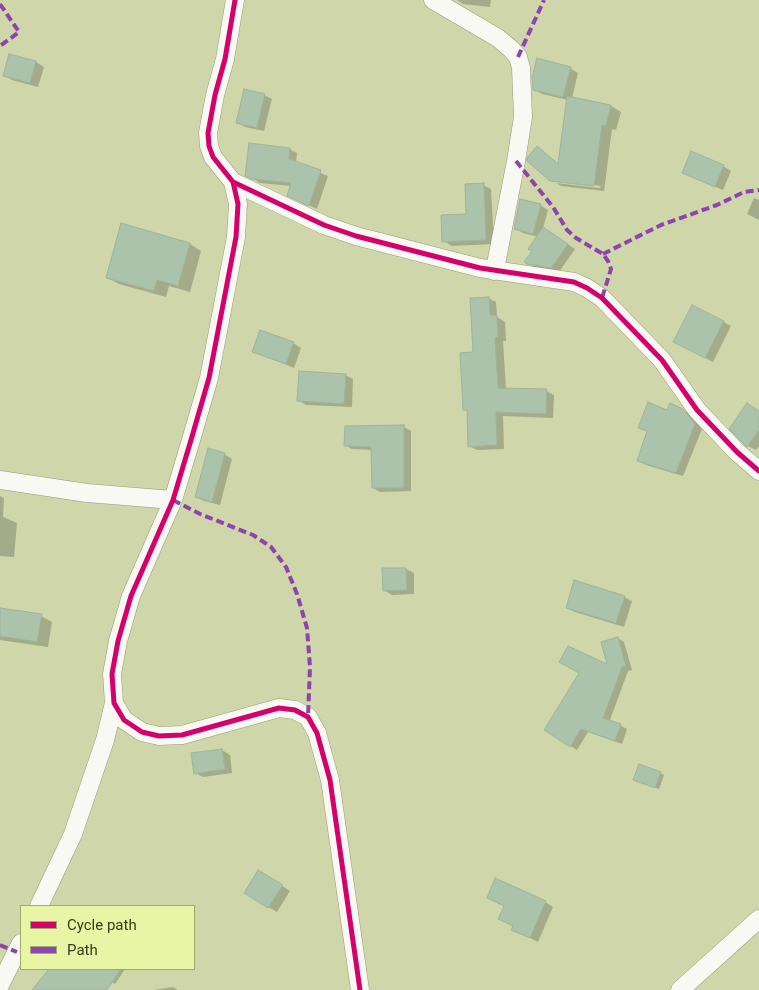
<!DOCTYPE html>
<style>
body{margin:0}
#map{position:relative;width:759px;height:990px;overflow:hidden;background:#ced6aa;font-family:Roboto,sans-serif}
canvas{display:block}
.legend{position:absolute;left:20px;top:905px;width:175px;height:65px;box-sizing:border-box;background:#e8f5a4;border:1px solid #a1aa6d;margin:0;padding:6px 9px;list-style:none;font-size:15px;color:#363a1a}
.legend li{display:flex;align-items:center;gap:10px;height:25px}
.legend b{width:25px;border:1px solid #a1aa6d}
</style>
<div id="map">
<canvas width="759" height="990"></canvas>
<ul class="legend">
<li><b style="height:6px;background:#d6006c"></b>Cycle path</li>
<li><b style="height:6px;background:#8e44ad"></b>Path</li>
</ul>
</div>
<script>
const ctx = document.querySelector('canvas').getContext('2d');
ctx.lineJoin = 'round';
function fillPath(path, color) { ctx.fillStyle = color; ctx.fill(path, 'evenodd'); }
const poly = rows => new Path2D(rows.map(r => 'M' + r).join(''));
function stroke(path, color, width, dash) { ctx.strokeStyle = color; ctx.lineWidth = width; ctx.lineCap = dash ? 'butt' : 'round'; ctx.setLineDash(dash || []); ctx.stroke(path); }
const shadow = poly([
 [457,0,491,0,490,7,463,4],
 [10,56,36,62,44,67,38,87,12,80,5,75],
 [570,68,578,73,572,98,611,106,621,112,616,130,612,129,604,191,561,186,556,183,600,188,601,186,550,179,537,147,559,164,568,100,542,94,534,89],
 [264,95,272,99,264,131,245,127,237,122],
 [289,149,297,153,296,163,328,176,317,209,296,199,291,186,260,183,247,175],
 [723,166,731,171,723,190,683,173],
 [483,185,491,189,494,244,452,246,444,241,468,215],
 [754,198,759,200,759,220,747,214],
 [540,205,548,210,543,228,575,249,559,272,536,268,526,262,533,251,538,237,523,233,515,228],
 [190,244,201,251,190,292,169,286,166,297,119,284,107,277],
 [488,298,496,302,497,317,505,322,506,341,503,341,506,389,546,391,554,395,553,418,503,416,504,449,477,450,469,446,468,411,465,409,474,354],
 [693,306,731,326,713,362,682,346],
 [293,343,301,348,294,368,254,351],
 [345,375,353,379,352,407,306,405,298,400],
 [682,410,690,414,702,429,683,476,646,465,639,461,648,432,639,427,668,411],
 [759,412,759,446,756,450,748,446,731,428],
 [404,427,411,431,411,491,380,492,373,488,373,450,352,449,345,445],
 [224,454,232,459,220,505,204,501,196,497],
 [0,496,4,498,3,517,17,523,14,557,0,556],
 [406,569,414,573,414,594,392,595,384,590],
 [624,597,632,601,624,627,575,612,567,608],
 [0,609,41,616,52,622,48,647,0,640],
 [618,638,624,642,632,670,628,671,610,720,627,729,622,744,588,732,577,750,545,730,609,667],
 [222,750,230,755,232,773,203,777,195,773],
 [660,773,664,775,659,789,638,781],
 [259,871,290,891,277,912,245,893],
 [545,902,553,907,538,942,512,929,514,926,505,906],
 [79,969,125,969,115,984,107,979,90,976],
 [173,987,178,990,154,990]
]);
const building = poly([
 [9,54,36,61,30,83,3,76,9,54],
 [537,58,571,67,563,97,533,90,532,77,537,58],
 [244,89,265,94,257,128,236,123,244,89],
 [567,96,611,105,606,126,602,125,594,186,550,181,527,161,527,158,537,146,558,164,567,96],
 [249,143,290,148,289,159,321,170,309,206,287,196,291,183,251,179,245,176,249,143],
 [691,151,724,165,715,187,682,173,691,151],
 [484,183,486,240,442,242,441,215,466,214,465,184,484,183],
 [520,199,541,204,533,234,514,229,520,199],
 [121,223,190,243,178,286,157,280,154,291,106,278,121,223],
 [543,227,568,244,551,268,527,264,524,262,532,251,528,249,543,227],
 [489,297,490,315,497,316,498,337,495,338,498,388,547,389,546,414,496,412,497,445,468,447,467,410,463,410,460,353,473,352,470,298,489,297],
 [692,305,724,321,705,358,673,342,692,305],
 [260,330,294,342,286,364,252,352,260,330],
 [299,371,346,374,344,404,297,401,299,371],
 [648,402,667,410,670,403,683,409,695,424,676,473,637,461,647,431,638,428,648,402],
 [747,403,759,411,759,430,747,447,729,429,747,403],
 [404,425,404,488,372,488,371,447,344,446,345,426,404,425],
 [208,448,225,453,212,502,195,497,208,448],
 [382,568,406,568,407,590,383,591,382,568],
 [574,580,625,596,616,623,566,608,574,580],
 [0,608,42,614,37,642,0,636,0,608],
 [618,637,626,666,622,667,603,718,621,724,615,741,581,729,570,747,544,730,579,673,559,662,568,646,607,664,601,642,618,637],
 [222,749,225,769,194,774,191,753,222,749],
 [639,764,661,772,655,788,633,780,639,764],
 [258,870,283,885,268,908,244,893,258,870],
 [495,878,546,901,530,938,511,930,513,926,498,919,504,906,487,898,495,878],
 [49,969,121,969,107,990,32,990,49,969]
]);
const street = poly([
 [235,0,225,59,215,95,208,133,209,146,213,157,233,182,238,204,236,237,209,378,191,440,173,500,131,596,118,641,112,674,114,703,124,720,142,732,159,736,182,735,279,708,295,710,308,717,317,733,330,780,360,990],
 [433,0,498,38,511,49,518,57,521,68,523,117,516,161,497,259,494,271],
 [233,182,324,225,356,236,480,268,574,282,587,288,602,298,662,360,697,410,737,452,759,471],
 [0,480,87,493,173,500],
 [39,906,73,834,105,740,114,703],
 [0,985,21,943],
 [680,990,759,919]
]);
const quiet = poly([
 [0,4,19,32,0,46],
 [518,57,544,0],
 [516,161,553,207,567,230,576,238,603,254,608,261,611,269,602,298],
 [603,254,661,225,717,205,744,192,759,190],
 [173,500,200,514,253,535,271,547,286,567,297,594,307,628,310,667,308,717],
 [0,945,17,952]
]);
const cycleway = poly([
 [235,0,225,59,215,95,208,133,209,146,213,157,233,182,238,204,236,237,209,378,191,440,173,500,131,596,118,641,112,674,114,703,124,720,142,732,159,736,182,735,279,708,295,710,308,717,317,733,330,780,360,990],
 [233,182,324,225,356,236,480,268,574,282,587,288,602,298,662,360,697,410,737,452,759,471]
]);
fillPath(shadow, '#0003');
fillPath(building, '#abc3ab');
stroke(building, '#9cb49c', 1);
stroke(street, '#969c79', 19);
stroke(street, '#f8f9f2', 18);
stroke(quiet, '#8e44ad', 4, [8, 4]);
stroke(cycleway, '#d6006c', 5);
</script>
